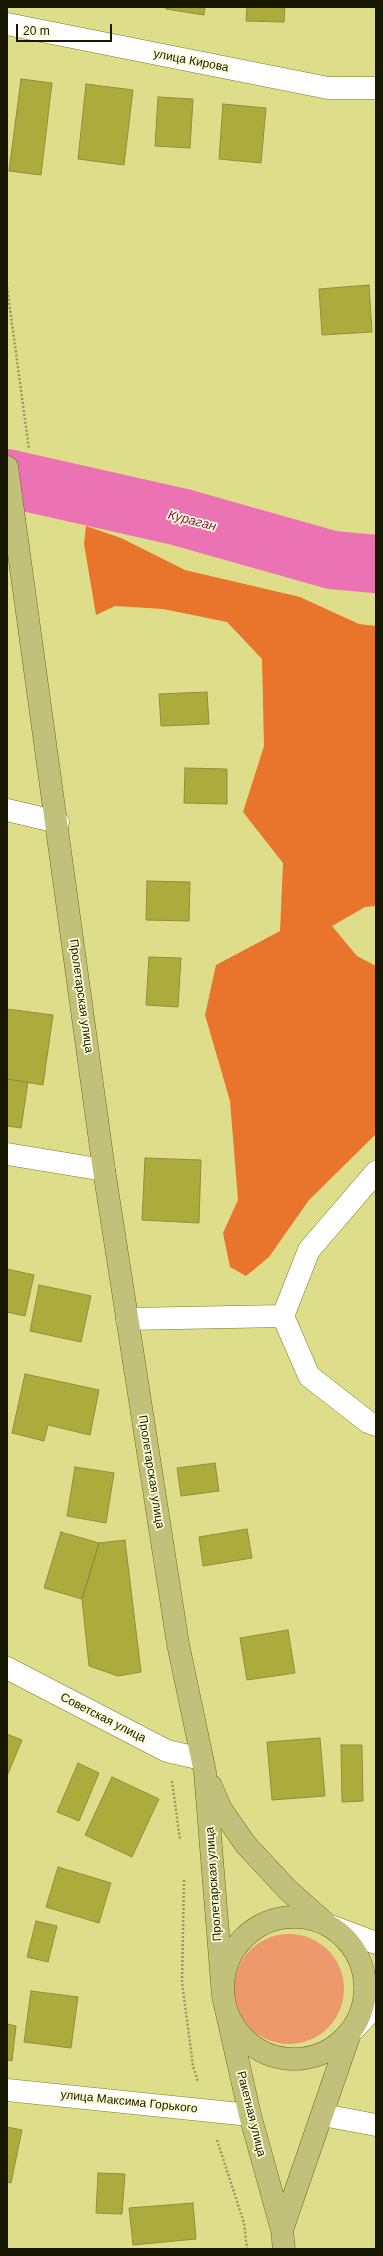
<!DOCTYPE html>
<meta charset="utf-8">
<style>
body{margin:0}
#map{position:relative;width:383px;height:2256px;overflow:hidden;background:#dede8a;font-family:Arial,sans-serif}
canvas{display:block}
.frame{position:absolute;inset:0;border:8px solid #181700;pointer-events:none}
.scale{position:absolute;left:16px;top:24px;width:96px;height:18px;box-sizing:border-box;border:2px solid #181700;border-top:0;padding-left:5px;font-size:12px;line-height:14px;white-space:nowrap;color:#181700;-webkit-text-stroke:3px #fcfdd4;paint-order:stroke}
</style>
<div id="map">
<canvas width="383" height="2256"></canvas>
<div class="frame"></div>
<div class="scale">20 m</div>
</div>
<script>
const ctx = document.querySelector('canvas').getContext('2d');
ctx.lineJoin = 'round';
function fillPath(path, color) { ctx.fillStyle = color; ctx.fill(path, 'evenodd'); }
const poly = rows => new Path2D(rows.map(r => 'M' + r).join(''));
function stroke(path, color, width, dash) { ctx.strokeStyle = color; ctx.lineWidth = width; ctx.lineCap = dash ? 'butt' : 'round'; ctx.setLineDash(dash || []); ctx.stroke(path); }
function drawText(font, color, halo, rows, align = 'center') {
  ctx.font = font + ' Arial,sans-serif'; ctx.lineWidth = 3.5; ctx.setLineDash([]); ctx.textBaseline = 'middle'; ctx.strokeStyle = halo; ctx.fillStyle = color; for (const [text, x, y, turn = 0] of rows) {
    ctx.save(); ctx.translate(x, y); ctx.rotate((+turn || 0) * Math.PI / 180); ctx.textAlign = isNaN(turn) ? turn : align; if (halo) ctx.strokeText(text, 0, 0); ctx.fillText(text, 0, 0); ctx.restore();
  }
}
const green = poly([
 '234 1989a55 55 0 1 1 110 0a55 55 0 1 1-110 0Z'
]);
const forest = poly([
 [86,526,121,538,185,570,300,597,359,624,376,626,376,906,365,907,332,926,357,956,376,966,376,1134,309,1200,269,1257,246,1276,230,1267,223,1233,238,1200,230,1101,205,1015,216,965,280,931,283,863,243,812,264,746,262,659,227,622,163,609,115,606,96,615,84,544]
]);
const river = poly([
 [7,478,180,517,332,560,376,564]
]);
const building = poly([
 [166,7,205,7,204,15,166,9,166,7],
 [247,7,285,7,284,22,246,21,247,7],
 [21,79,52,83,41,175,9,171,21,79],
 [86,84,133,90,124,165,78,159,86,84],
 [158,97,193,99,190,148,155,146,158,97],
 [223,104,266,108,261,163,219,159,223,104],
 [369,285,372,332,322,335,319,289,369,285],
 [207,692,209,724,161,726,159,694,207,692],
 [185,768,227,769,227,804,184,803,185,768],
 [147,881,190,882,189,921,146,920,147,881],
 [149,957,181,958,178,1007,146,1005,149,957],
 [7,1009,53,1015,43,1085,7,1079,7,1009],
 [7,1079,28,1082,21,1128,7,1126,7,1079],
 [145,1158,201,1160,199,1223,142,1220,145,1158],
 [7,1269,34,1275,25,1316,7,1312,7,1269],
 [39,1285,91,1296,81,1342,30,1331,39,1285],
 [25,1374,99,1390,90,1435,48,1425,44,1441,12,1433,25,1374],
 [215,1463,219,1491,181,1496,177,1468,215,1463],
 [75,1467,114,1473,106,1523,67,1516,75,1467],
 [247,1529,252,1558,203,1566,199,1537,247,1529],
 [61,1532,99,1543,82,1599,44,1588,61,1532],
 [125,1540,141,1672,118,1676,89,1666,82,1599,99,1543,125,1540],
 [288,1630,295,1673,247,1680,240,1638,288,1630],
 [7,1734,22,1740,7,1776,7,1734],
 [320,1738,325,1796,272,1800,267,1742,320,1738],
 [341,1745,362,1745,363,1801,342,1802,341,1745],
 [78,1763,99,1773,79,1821,57,1812,78,1763],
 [112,1777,159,1799,132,1857,85,1835,112,1777],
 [58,1867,111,1883,99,1923,46,1907,58,1867],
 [36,1921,57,1926,48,1962,27,1957,36,1921],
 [31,1991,78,1997,71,2048,24,2042,31,1991],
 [7,2024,16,2026,12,2061,7,2060,7,2024],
 [7,2127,22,2130,11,2183,7,2182,7,2127],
 [98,2173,125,2174,122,2214,96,2213,98,2173],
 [193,2203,196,2239,133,2245,129,2208,193,2203]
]);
const path = poly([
 [7,287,29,449],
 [172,1781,180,1840],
 [184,1880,182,1982,193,2066,198,2082],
 [217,2140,244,2223,247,2249]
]);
const minor = poly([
 [7,24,328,88,376,88],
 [7,810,58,822],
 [7,1154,104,1170],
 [376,1172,309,1250,283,1316,309,1376,368,1422,376,1425],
 [127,1319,283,1316],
 [7,1668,167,1751,202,1759],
 [328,1925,376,1943],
 [350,2033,376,2006],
 [7,2090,250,2115],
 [323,2115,376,2125]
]);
const major = poly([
 [7,467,104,1170,178,1644,205,1772,223,1996,250,2115,282,2230,284,2249],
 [211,1786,221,1809,246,1845,288,1890,325,1923],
 '223 1988a71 71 0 1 1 142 0a71 71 0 1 1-142 0Z',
 [282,2230,350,2033]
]);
const streetNames = [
 ["улица Кирова",191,61,11],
 ["Пролетарская улица",81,996,82],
 ["Пролетарская улица",151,1472,81],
 ["Советская улица",103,1718,27],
 ["Пролетарская улица",214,1884,-94],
 ["улица Максима Горького",129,2102,6],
 ["Ракетная улица",251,2114,76]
];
const waterNames = [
 ["Кураган",192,521,15]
];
fillPath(green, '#ed996b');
fillPath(forest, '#e8752b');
stroke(river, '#ec73b3', 58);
fillPath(building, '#acab3c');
stroke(building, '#90903c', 1);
stroke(minor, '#7c7b24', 23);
stroke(major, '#6c6b17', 23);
stroke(path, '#99995a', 2.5, [2, 2]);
stroke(minor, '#fff', 22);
stroke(major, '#c2c17c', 22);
drawText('12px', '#181700', '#fcfdd4', streetNames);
drawText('italic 13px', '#871b5c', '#fcfdd4', waterNames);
</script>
